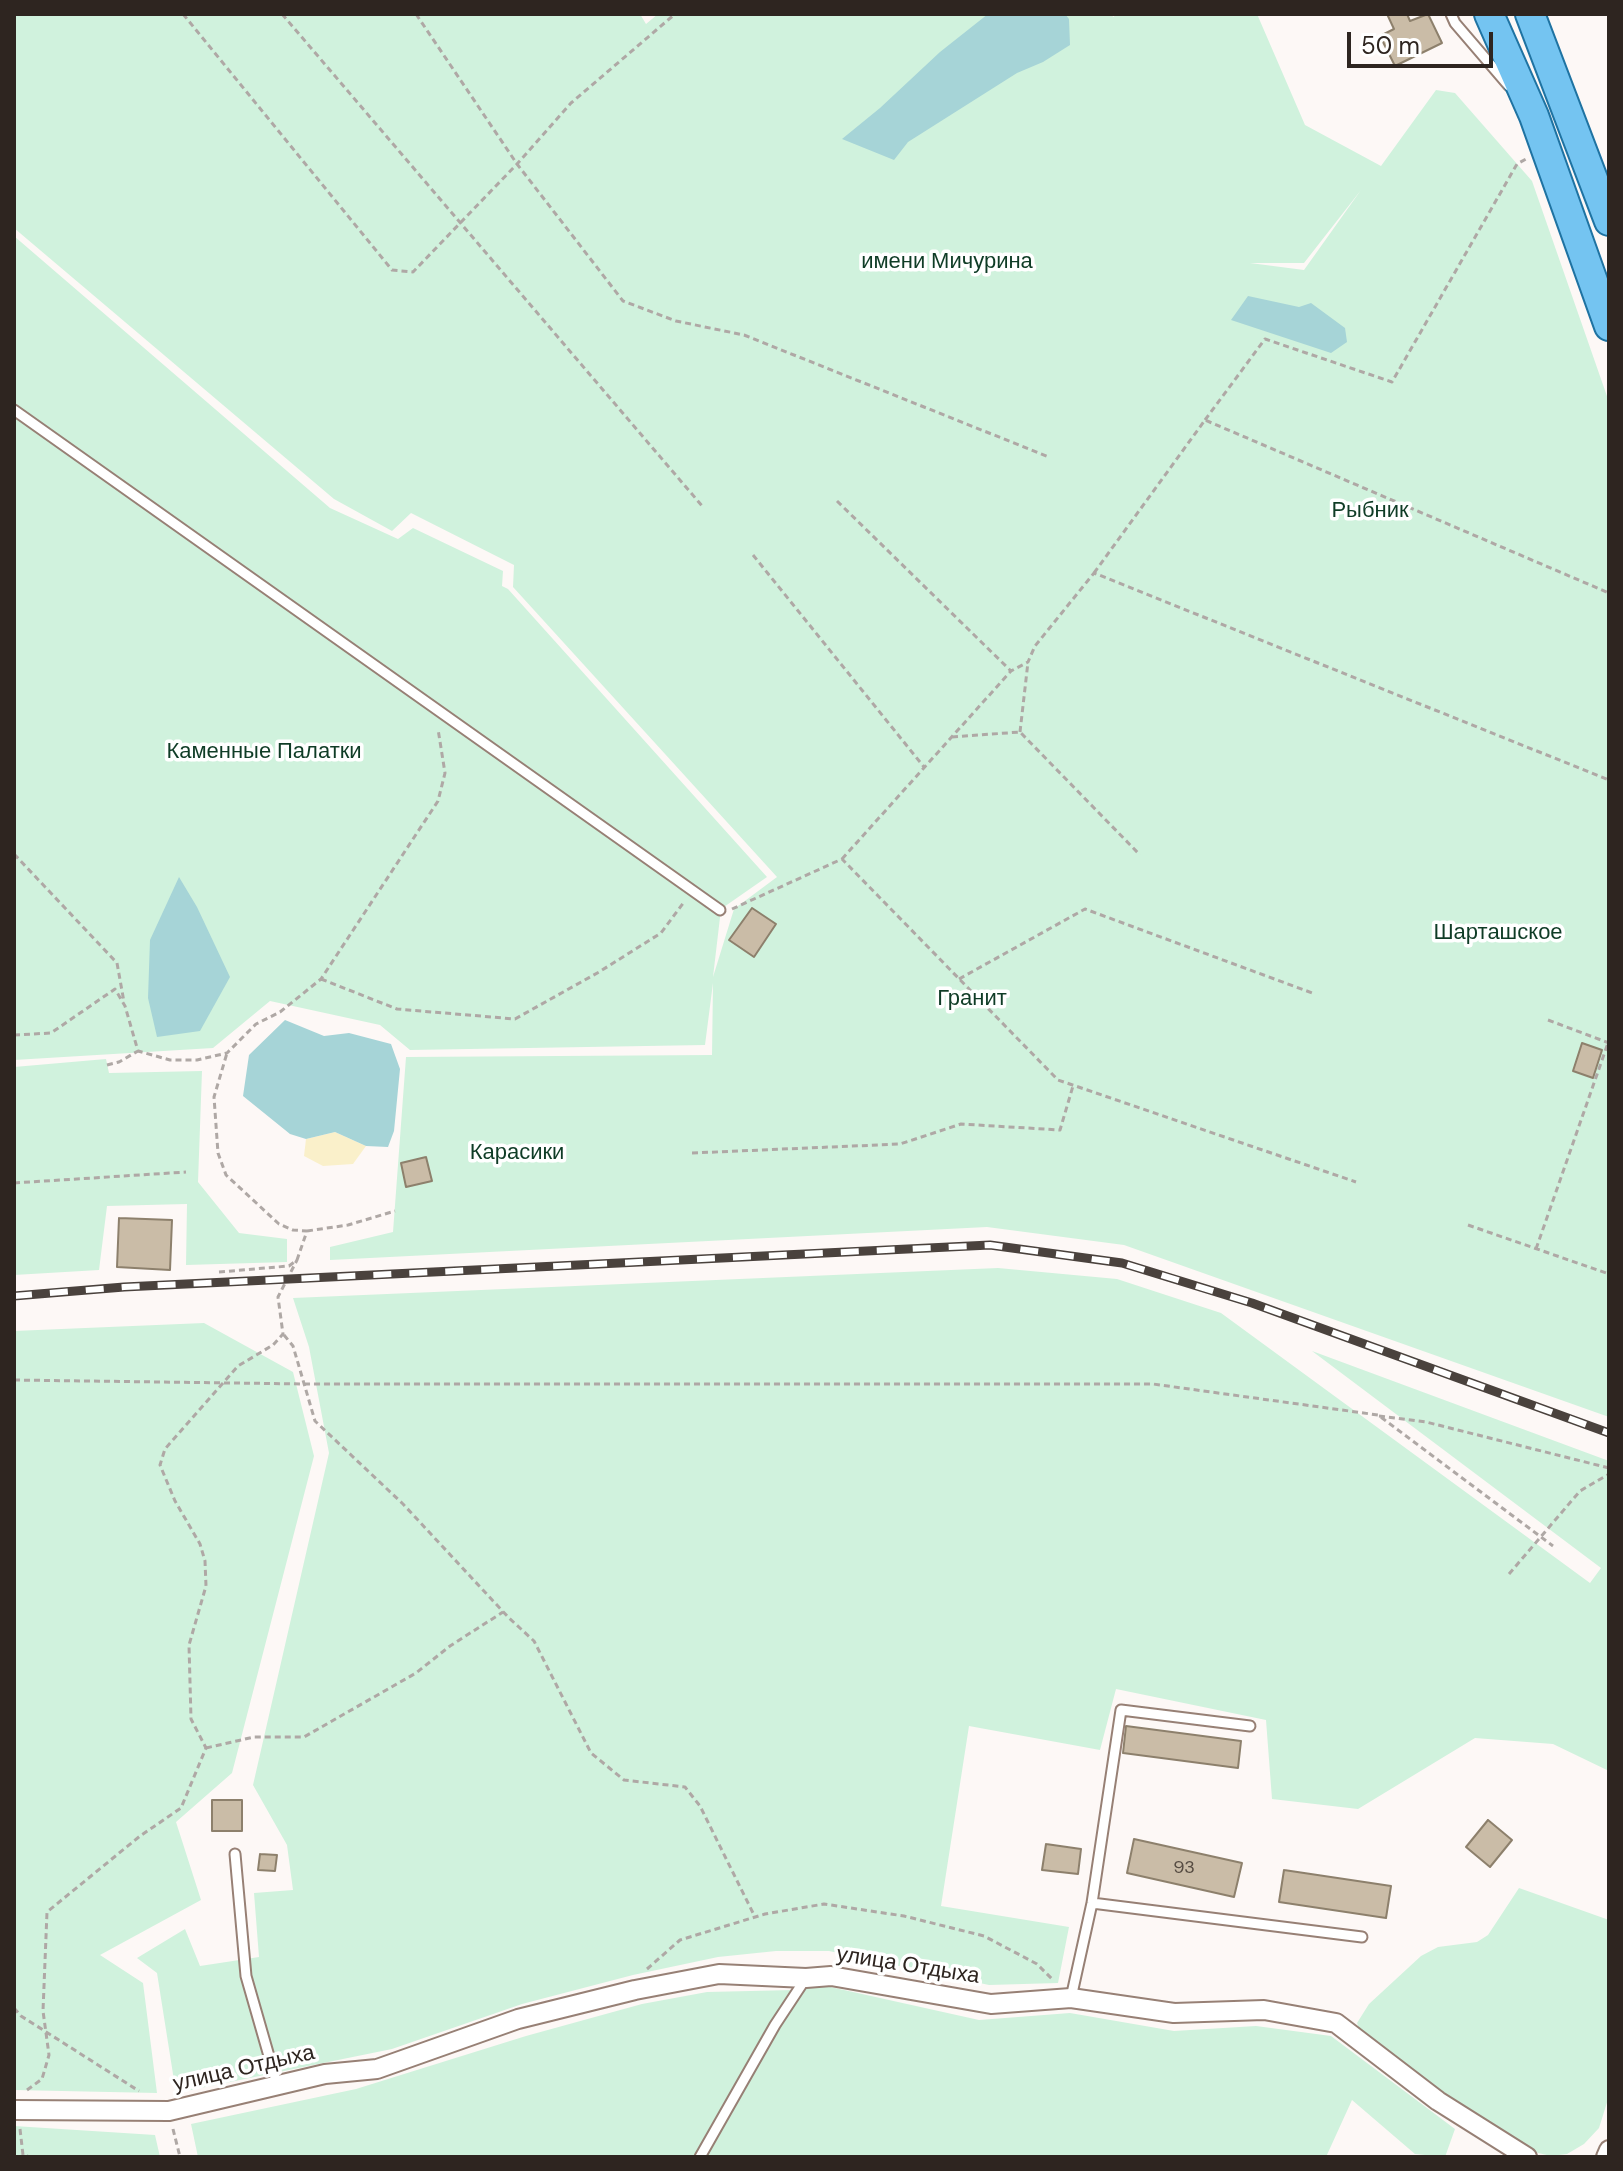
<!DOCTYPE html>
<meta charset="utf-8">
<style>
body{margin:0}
#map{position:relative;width:1623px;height:2171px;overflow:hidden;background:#fdf8f6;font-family:"DM Sans",sans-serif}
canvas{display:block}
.frame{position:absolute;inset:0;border:16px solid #2e2520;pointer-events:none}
.scale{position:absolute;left:1347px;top:32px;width:146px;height:36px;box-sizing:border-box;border:4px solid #2e2520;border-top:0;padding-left:10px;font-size:24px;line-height:28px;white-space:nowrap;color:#2e2520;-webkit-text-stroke:6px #fff;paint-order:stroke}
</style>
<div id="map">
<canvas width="1623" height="2171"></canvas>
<div class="frame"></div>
<div class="scale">50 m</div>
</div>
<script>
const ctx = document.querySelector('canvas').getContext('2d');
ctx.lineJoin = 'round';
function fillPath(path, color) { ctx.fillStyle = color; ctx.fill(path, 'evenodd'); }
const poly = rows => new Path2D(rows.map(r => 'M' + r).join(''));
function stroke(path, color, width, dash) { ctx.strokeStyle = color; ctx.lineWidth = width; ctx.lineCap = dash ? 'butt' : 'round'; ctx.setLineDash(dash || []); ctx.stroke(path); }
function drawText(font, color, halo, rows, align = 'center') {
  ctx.font = font + ' "DM Sans",sans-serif'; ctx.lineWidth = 7; ctx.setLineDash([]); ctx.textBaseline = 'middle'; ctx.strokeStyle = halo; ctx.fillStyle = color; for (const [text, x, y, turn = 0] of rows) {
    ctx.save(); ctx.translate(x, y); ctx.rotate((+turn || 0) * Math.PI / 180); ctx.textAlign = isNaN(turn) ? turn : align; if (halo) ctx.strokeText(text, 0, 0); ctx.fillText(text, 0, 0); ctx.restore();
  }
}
const green = poly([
 [14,14,640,14,646,24,658,14,1112,14,1113,17,1118,14,1257,14,1305,125,1381,166,1436,90,1455,93,1532,181,1609,402,1609,1417,1124,1245,987,1227,330,1260,330,1247,393,1232,406,1057,712,1055,713,983,705,1045,410,1050,380,1025,270,1001,213,1048,14,1060,14,236,330,508,398,539,413,528,503,571,502,586,508,589,767,877,721,909,713,977,734,909,777,877,513,587,514,565,411,513,392,531,334,499,14,228],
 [1361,190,1304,270,1250,263,1304,263],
 [106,1059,109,1073,202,1071,198,1182,239,1233,287,1239,287,1262,186,1265,187,1204,107,1206,99,1270,14,1275,14,1067],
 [998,1268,1117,1279,1221,1313,1590,1583,1601,1568,1312,1351,1609,1461,1609,1771,1553,1744,1475,1738,1358,1809,1272,1799,1266,1720,1116,1689,1100,1750,969,1726,941,1906,1069,1927,1058,1983,989,1985,829,1951,776,1951,718,1957,633,1975,522,2004,392,2049,176,2093,157,1973,137,1958,185,1929,200,1966,259,1957,254,1893,293,1890,287,1845,253,1785,329,1453,309,1347,293,1298],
 [204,1323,293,1372,314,1456,232,1773,176,1822,201,1900,100,1955,143,1983,157,2093,14,2090,14,1331],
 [1519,1888,1609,1920,1609,2096,1599,2128,1584,2144,1567,2154,1551,2156,1534,2152,1380,2052,1361,2033,1357,2023,1369,2004,1421,1956,1438,1947,1477,1942,1488,1935],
 [826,1986,979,2020,1070,2013,1174,2031,1256,2026,1331,2036,1455,2129,1445,2157,1415,2154,1352,2100,1326,2157,198,2157,191,2124,356,2089,526,2036,642,2004,707,1992,794,1990],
 [14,2126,155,2135,160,2157,14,2157]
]);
const sand = poly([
 [335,1132,366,1146,353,1164,323,1166,304,1156,306,1139]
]);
const water = poly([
 [988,14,1065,14,1069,19,1070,45,1043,62,1017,73,908,142,894,160,842,139,880,108,940,52],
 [1248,296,1299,307,1311,303,1345,328,1347,342,1331,353,1231,320],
 [179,877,197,907,230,977,200,1031,157,1037,148,998,150,940],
 [285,1020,324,1036,349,1033,391,1044,400,1069,394,1131,388,1147,366,1146,335,1132,306,1139,290,1134,243,1096,249,1055]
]);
const building = poly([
 [1387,14,1407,14,1410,21,1428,14,1442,43,1395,66,1380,36,1394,29,1387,14],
 [752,908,776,924,754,957,729,940,752,908],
 [1582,1043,1602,1050,1593,1078,1573,1071,1582,1043],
 [426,1157,432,1181,406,1187,401,1163,426,1157],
 [119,1218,172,1220,170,1270,117,1267,119,1218],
 [1126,1726,1241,1741,1238,1768,1123,1753,1126,1726],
 [212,1800,242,1800,242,1831,212,1831,212,1800],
 [1488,1820,1512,1840,1490,1867,1466,1847,1488,1820],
 [1134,1839,1242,1863,1234,1897,1127,1873,1134,1839],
 [1046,1844,1081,1849,1078,1874,1042,1870,1046,1844],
 [260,1854,277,1855,275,1871,258,1870,260,1854],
 [1284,1870,1391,1886,1386,1918,1279,1902,1284,1870]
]);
const path = poly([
 [183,14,392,270,413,272,517,164,571,103,675,14],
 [282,14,703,507],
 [416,14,517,164,623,301,676,321,744,335,1049,457],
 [1205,420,1265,339,1392,382,1517,164,1526,159],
 [837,501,1011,671],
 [753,555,924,767],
 [1094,573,1205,420,1609,593],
 [1020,732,1028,662],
 [952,737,1020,732,1140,855],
 [14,854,117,963,124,1002],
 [842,859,1011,671,1028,662,1035,646,1094,573,1609,780],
 [732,909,842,859,1058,1080,1356,1182],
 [321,979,397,1009,515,1019,599,972,661,933,684,902],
 [959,979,1085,909,1315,994],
 [1548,1020,1609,1043],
 [14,1035,51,1033,115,989,125,1006,138,1051,170,1060,197,1060,227,1053,256,1024,280,1012,321,979,438,801,445,773,438,729],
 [107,1065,119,1062,138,1051],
 [692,1153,900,1144,961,1124,1060,1130,1073,1086],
 [14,1183,186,1172],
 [1468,1225,1609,1274],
 [307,1231,348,1225,395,1211],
 [1536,1249,1608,1043],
 [219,1272,289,1266,297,1260,307,1231,293,1230,279,1224,226,1175,218,1153,214,1097,227,1053],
 [284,1335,293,1346,315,1421,403,1504,509,1618,534,1641,591,1753,624,1780,685,1787,700,1806,755,1917],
 [14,1380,306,1384,1153,1384,1378,1415,1553,1546],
 [1379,1416,1426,1422,1609,1468],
 [1509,1574,1580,1491,1609,1474],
 [206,1748,254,1737,304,1737,416,1673,450,1646,503,1612],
 [647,1969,680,1940,765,1914,824,1904,904,1916,984,1936,1037,1964,1054,1981],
 [14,2008,21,2016,139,2091],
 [27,2090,42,2079,49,2055,43,2011,47,1912,140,1836,181,1808,206,1748,191,1719,189,1645,206,1586,205,1561,200,1544,175,1501,160,1465,165,1449,238,1366,273,1345,283,1334,278,1297,297,1260],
 [20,2129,23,2155,30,2157],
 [173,2129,180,2157]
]);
const lane = poly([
 [1451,14,1455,23,1509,86],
 [14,410,720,910],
 [235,1854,246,1976,277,2084],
 [1092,1903,1362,1937],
 [1071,1998,1092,1903,1121,1710,1250,1726],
 [700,2157,775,2025,806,1978]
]);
const street = poly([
 [14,2110,169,2111,325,2074,377,2069,518,2019,635,1990,719,1974,806,1978,831,1976,991,2004,1071,1998,1174,2013,1264,2010,1336,2023,1438,2101,1527,2157],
 [1606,2157,1609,2150]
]);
const primary = poly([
 [1489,14,1534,116,1609,326],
 [1530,14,1609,221]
]);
const rail = poly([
 [14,1296,124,1287,990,1245,1122,1263,1252,1303,1609,1433]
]);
const numberNames = [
 ["93",1184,1868]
];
const parkNames = [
 ["имени Мичурина",947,262],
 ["Рыбник",1370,511],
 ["Каменные Палатки",264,752],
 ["Шарташское",1498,933],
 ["Гранит",972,999],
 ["Карасики",517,1153]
];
const streetNames = [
 ["улица Отдыха",908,1966,9],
 ["улица Отдыха",244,2069,-13]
];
fillPath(green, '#d0f2dd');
fillPath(sand, '#faf0ca');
fillPath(water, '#a6d4d7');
fillPath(building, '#cabca7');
stroke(building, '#8d806c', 2);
stroke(lane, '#978075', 13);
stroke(street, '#978075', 22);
stroke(primary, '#1f73a2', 32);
stroke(path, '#afa8a5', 3, [6, 4]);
stroke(lane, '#fff', 9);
stroke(street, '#fff', 18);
stroke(primary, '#74c4f1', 28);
stroke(rail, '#4a423d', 9);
stroke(rail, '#fff', 6, [18]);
drawText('18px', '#554b42', null, numberNames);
drawText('22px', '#0f3c26', '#fff', parkNames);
drawText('22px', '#2e2520', '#fff', streetNames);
</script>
